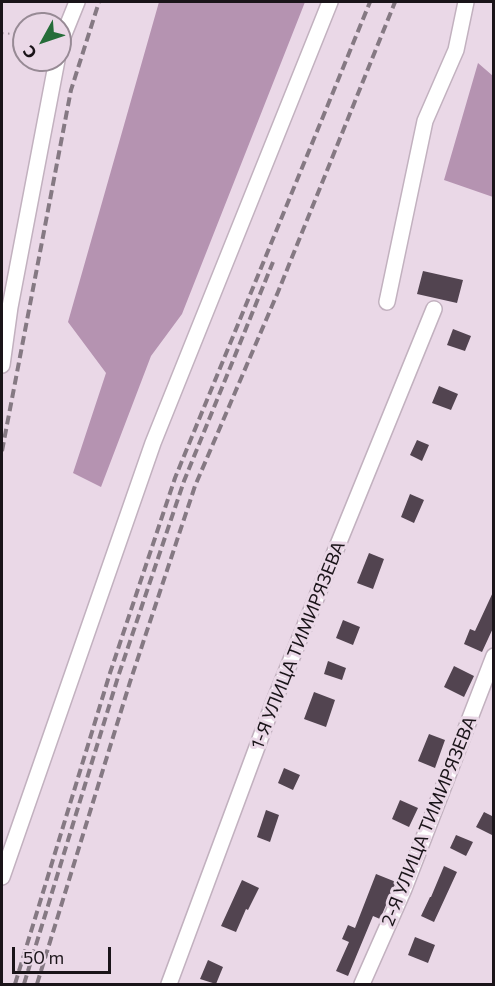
<!DOCTYPE html>
<meta charset="utf-8">
<style>
body{margin:0}
#map{position:relative;width:495px;height:986px;overflow:hidden;background:#ead8e7;font-family:Commissioner,sans-serif}
canvas{display:block}
.frame{position:absolute;inset:0;border:3px solid #1a1419;pointer-events:none}
.north{position:absolute;left:12px;top:12px;width:60px;height:60px;box-sizing:border-box;background:#ead8e7;border:2px solid #978a95;border-radius:50%;rotate:230deg;font-size:16px;font-weight:700;line-height:24px;text-align:center;color:#1a1419}
.north::after{content:'';display:block;margin:auto;width:21px;height:27px;background:#266d3a;clip-path:polygon(50% 0,100% 100%,50% 72%,0 100%)}
.scale{position:absolute;left:12px;top:947px;width:99px;height:27px;box-sizing:border-box;border:3px solid #1a1419;border-top:0;padding-left:8px;font-size:18px;line-height:21px;white-space:nowrap;color:#1a1419;-webkit-text-stroke:4px #ead8e7;paint-order:stroke}
</style>
<div id="map">
<canvas width="495" height="986"></canvas>
<div class="frame"></div>
<div class="north">С</div>
<div class="scale">50 m</div>
</div>
<script>
const ctx = document.querySelector('canvas').getContext('2d');
ctx.lineJoin = 'round';
function fillPath(path, color) { ctx.fillStyle = color; ctx.fill(path, 'evenodd'); }
const poly = rows => new Path2D(rows.map(r => 'M' + r).join(''));
function stroke(path, color, width, dash) { ctx.strokeStyle = color; ctx.lineWidth = width; ctx.lineCap = dash ? 'butt' : 'round'; ctx.setLineDash(dash || []); ctx.stroke(path); }
function drawText(font, color, halo, rows, align = 'center') {
  ctx.font = font + ' Commissioner,sans-serif'; ctx.lineWidth = 6; ctx.setLineDash([]); ctx.textBaseline = 'middle'; ctx.strokeStyle = halo; ctx.fillStyle = color; for (const [text, x, y, turn = 0] of rows) {
    ctx.save(); ctx.translate(x, y); ctx.rotate((+turn || 0) * Math.PI / 180); ctx.textAlign = isNaN(turn) ? turn : align; if (halo) ctx.strokeText(text, 0, 0); ctx.fillText(text, 0, 0); ctx.restore();
  }
}
const forest = poly([
 [159,2,305,2,182,314,151,356,101,487,73,473,106,373,68,322],
 [478,63,493,76,493,197,444,180]
]);
const building = poly([
 [423,271,463,280,457,303,417,294],
 [453,329,471,336,465,351,447,345],
 [439,386,458,394,451,410,432,403],
 [417,440,429,445,422,461,410,455],
 [410,494,424,500,414,523,401,517],
 [369,553,384,559,373,589,357,583],
 [494,590,494,626,482,652,464,644,470,629,475,631],
 [343,620,360,627,353,645,336,638],
 [328,661,346,668,342,680,324,674],
 [454,666,474,676,464,697,444,687],
 [314,692,335,700,326,727,304,719],
 [429,734,445,740,435,768,418,761],
 [284,768,300,775,293,790,278,783],
 [400,800,418,808,409,827,392,819],
 [266,810,279,815,270,842,257,837],
 [484,812,494,817,494,836,476,827],
 [456,835,473,842,466,856,450,848],
 [444,866,457,872,434,922,421,916,430,897,431,897],
 [376,874,396,882,380,919,373,916,348,976,336,971,349,942,342,939,348,925,355,928],
 [242,880,259,888,248,910,246,909,236,932,221,926],
 [415,937,435,945,428,963,408,955],
 [208,960,223,967,216,984,200,979]
]);
const path = poly([
 [2,33,24,35]
]);
const street = poly([
 [60,44,77,2],
 [387,302,425,121,456,50,466,2],
 [2,365,10,307,57,60],
 [2,877,153,443,330,2],
 [169,984,273,704,434,309],
 [362,984,404,889,494,656]
]);
const rail = poly([
 [2,451,71,90,99,2],
 [15,984,110,673,175,478,370,2],
 [24,984,118,677,184,481,273,262],
 [37,984,130,682,195,486,278,292,395,2]
]);
const streetNames = [
 ["1-Я УЛИЦА ТИМИРЯЗЕВА",298,645,-68],
 ["2-Я УЛИЦА ТИМИРЯЗЕВА",429,821,-68]
];
fillPath(forest, '#b593b1');
fillPath(building, '#524450');
stroke(street, '#c2b1bf', 18);
stroke(path, '#a0939e', 2, [1.5, 4.5]);
stroke(street, '#fff', 15);
stroke(rail, '#857983', 4, [9, 4.5]);
drawText('18px', '#1a1419', '#ead8e7', streetNames);
</script>
